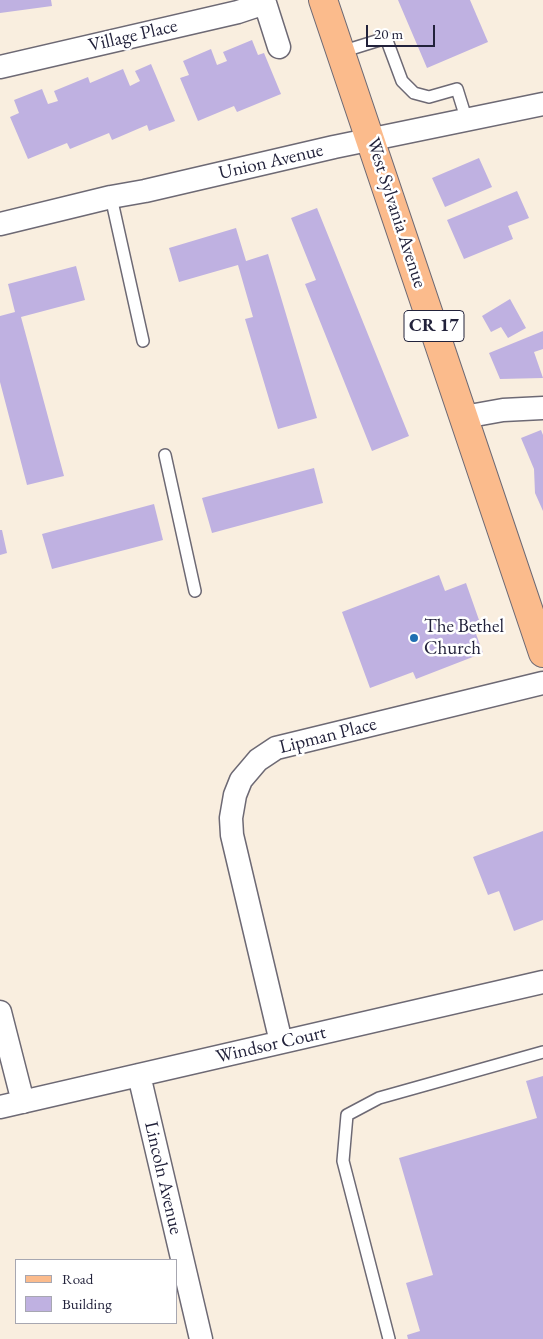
<!DOCTYPE html>
<style>
body{margin:0}
#map{position:relative;width:543px;height:1339px;overflow:hidden;background:#f9eedf;font-family:"EB Garamond",serif}
canvas{display:block}
.legend{position:absolute;left:15px;top:1259px;width:162px;height:65px;box-sizing:border-box;background:#fff;border:1px solid #a7a7b1;margin:0;padding:6px 9px;list-style:none;font-size:15px;color:#22223b}
.legend li{display:flex;align-items:center;gap:10px;height:25px}
.legend b{width:25px;border:1px solid #a7a7b1}
.scale{position:absolute;left:366px;top:25px;width:69px;height:22px;box-sizing:border-box;border:2px solid #22223b;border-top:0;padding-left:6px;font-size:15px;line-height:18px;white-space:nowrap;color:#22223b;-webkit-text-stroke:4px #fff;paint-order:stroke}
</style>
<div id="map">
<canvas width="543" height="1339"></canvas>
<ul class="legend">
<li><b style="height:6px;background:#fbbb8c"></b>Road</li>
<li><b style="height:14px;background:#bfb1e1"></b>Building</li>
</ul>
<div class="scale">20 m</div>
</div>
<script>
const ctx = document.querySelector('canvas').getContext('2d');
ctx.lineJoin = 'round';
function fillPath(path, color) { ctx.fillStyle = color; ctx.fill(path, 'evenodd'); }
const poly = rows => new Path2D(rows.map(r => 'M' + r).join(''));
function stroke(path, color, width, dash) { ctx.strokeStyle = color; ctx.lineWidth = width; ctx.lineCap = dash ? 'butt' : 'round'; ctx.setLineDash(dash || []); ctx.stroke(path); }
function drawText(font, color, halo, rows, align = 'center') {
  ctx.font = font + ' "EB Garamond",serif'; ctx.lineWidth = 5; ctx.setLineDash([]); ctx.textBaseline = 'middle'; ctx.strokeStyle = halo; ctx.fillStyle = color; for (const [text, x, y, turn = 0] of rows) {
    ctx.save(); ctx.translate(x, y); ctx.rotate((+turn || 0) * Math.PI / 180); ctx.textAlign = isNaN(turn) ? turn : align; if (halo) ctx.strokeText(text, 0, 0); ctx.fillText(text, 0, 0); ctx.restore();
  }
}
const building = poly([
 [0,0,51,0,52,6,0,13],
 [398,0,470,0,488,42,427,68],
 [252,40,258,55,264,53,281,94,237,112,234,106,198,121,180,78,189,75,183,61,211,49,217,65,227,61,223,52],
 [151,64,175,121,149,131,147,125,112,140,109,133,70,149,67,143,28,159,10,117,19,113,14,100,42,89,48,104,58,101,54,91,88,77,90,83,123,69,130,86,140,81,135,71],
 [479,158,492,187,445,207,432,178],
 [517,191,529,218,508,226,513,239,464,259,447,220],
 [317,208,409,436,372,451,305,284,316,280,291,218],
 [236,228,246,261,268,254,317,418,278,429,245,319,253,317,238,265,179,282,169,248],
 [76,266,85,300,21,317,64,476,27,485,0,382,0,316,15,312,8,284],
 [510,299,526,328,508,338,501,327,491,332,482,316],
 [543,331,543,349,534,352,543,378,500,379,489,353],
 [541,430,543,435,543,511,535,493,534,469,521,438],
 [314,468,323,503,212,533,202,498],
 [154,504,163,540,52,569,42,534],
 [0,530,2,530,7,553,0,555],
 [439,575,445,591,466,583,479,620,472,623,483,653,416,679,413,672,370,688,342,612],
 [543,831,543,920,514,931,499,891,488,895,473,857],
 [543,1076,543,1339,408,1339,407,1335,420,1331,406,1283,433,1275,399,1158,537,1118,526,1081]
]);
const service = poly([
 [341,52,386,38,402,81,414,93,429,97,457,89,467,121],
 [111,197,143,341],
 [165,455,195,591],
 [389,1339,343,1161,347,1115,379,1098,543,1052]
]);
const minor = poly([
 [264,0,279,47],
 [0,67,238,12,265,3],
 [0,224,111,197,145,191,334,147,543,104],
 [464,417,503,410,543,408],
 [0,1012,23,1102],
 [281,1042,232,835,231,818,235,795,241,780,258,760,276,748,543,683],
 [139,1075,201,1339],
 [0,1107,543,982]
]);
const primary = poly([
 [323,0,543,653]
]);
const markers = [
 [414,638,5,"#1f6fb2"]
];
const shields = [
 [434,326,60]
];
const shieldNames = [
 ["CR 17",434,326]
];
const streetNames = [
 ["Village Place",133,36,-13],
 ["Union Avenue",271,162,-13],
 ["West Sylvania Avenue",396,213,72],
 ["Lipman Place",328,736,-14],
 ["Windsor Court",271,1045,-13],
 ["Lincoln Avenue",163,1178,77]
];
const poiNames = [
 ["The Bethel",424,627],
 ["Church",424,649]
];
fillPath(building, '#bfb1e1');
stroke(service, '#6d6974', 14);
stroke(minor, '#6d6974', 25);
stroke(primary, '#6d6974', 30);
stroke(service, '#fff', 11);
stroke(minor, '#fff', 22);
stroke(primary, '#fbbb8c', 28);
for (const [x, y, r, color] of markers) { const dot = new Path2D(); dot.arc(x, y, r, 0, 2 * Math.PI); ctx.fillStyle = color; ctx.fill(dot); stroke(dot, '#fff', 2); }
for (const [x, y, w] of shields) { const box = new Path2D(); box.roundRect(x - w / 2, y - 15.5, w, 31, 4); ctx.fillStyle = '#fff'; ctx.fill(box); stroke(box, '#22223b', 1); }
drawText('bold 18px', '#22223b', null, shieldNames);
drawText('19px', '#22223b', '#fff', streetNames);
drawText('19px', '#22223b', '#fff', poiNames, 'left');
</script>
